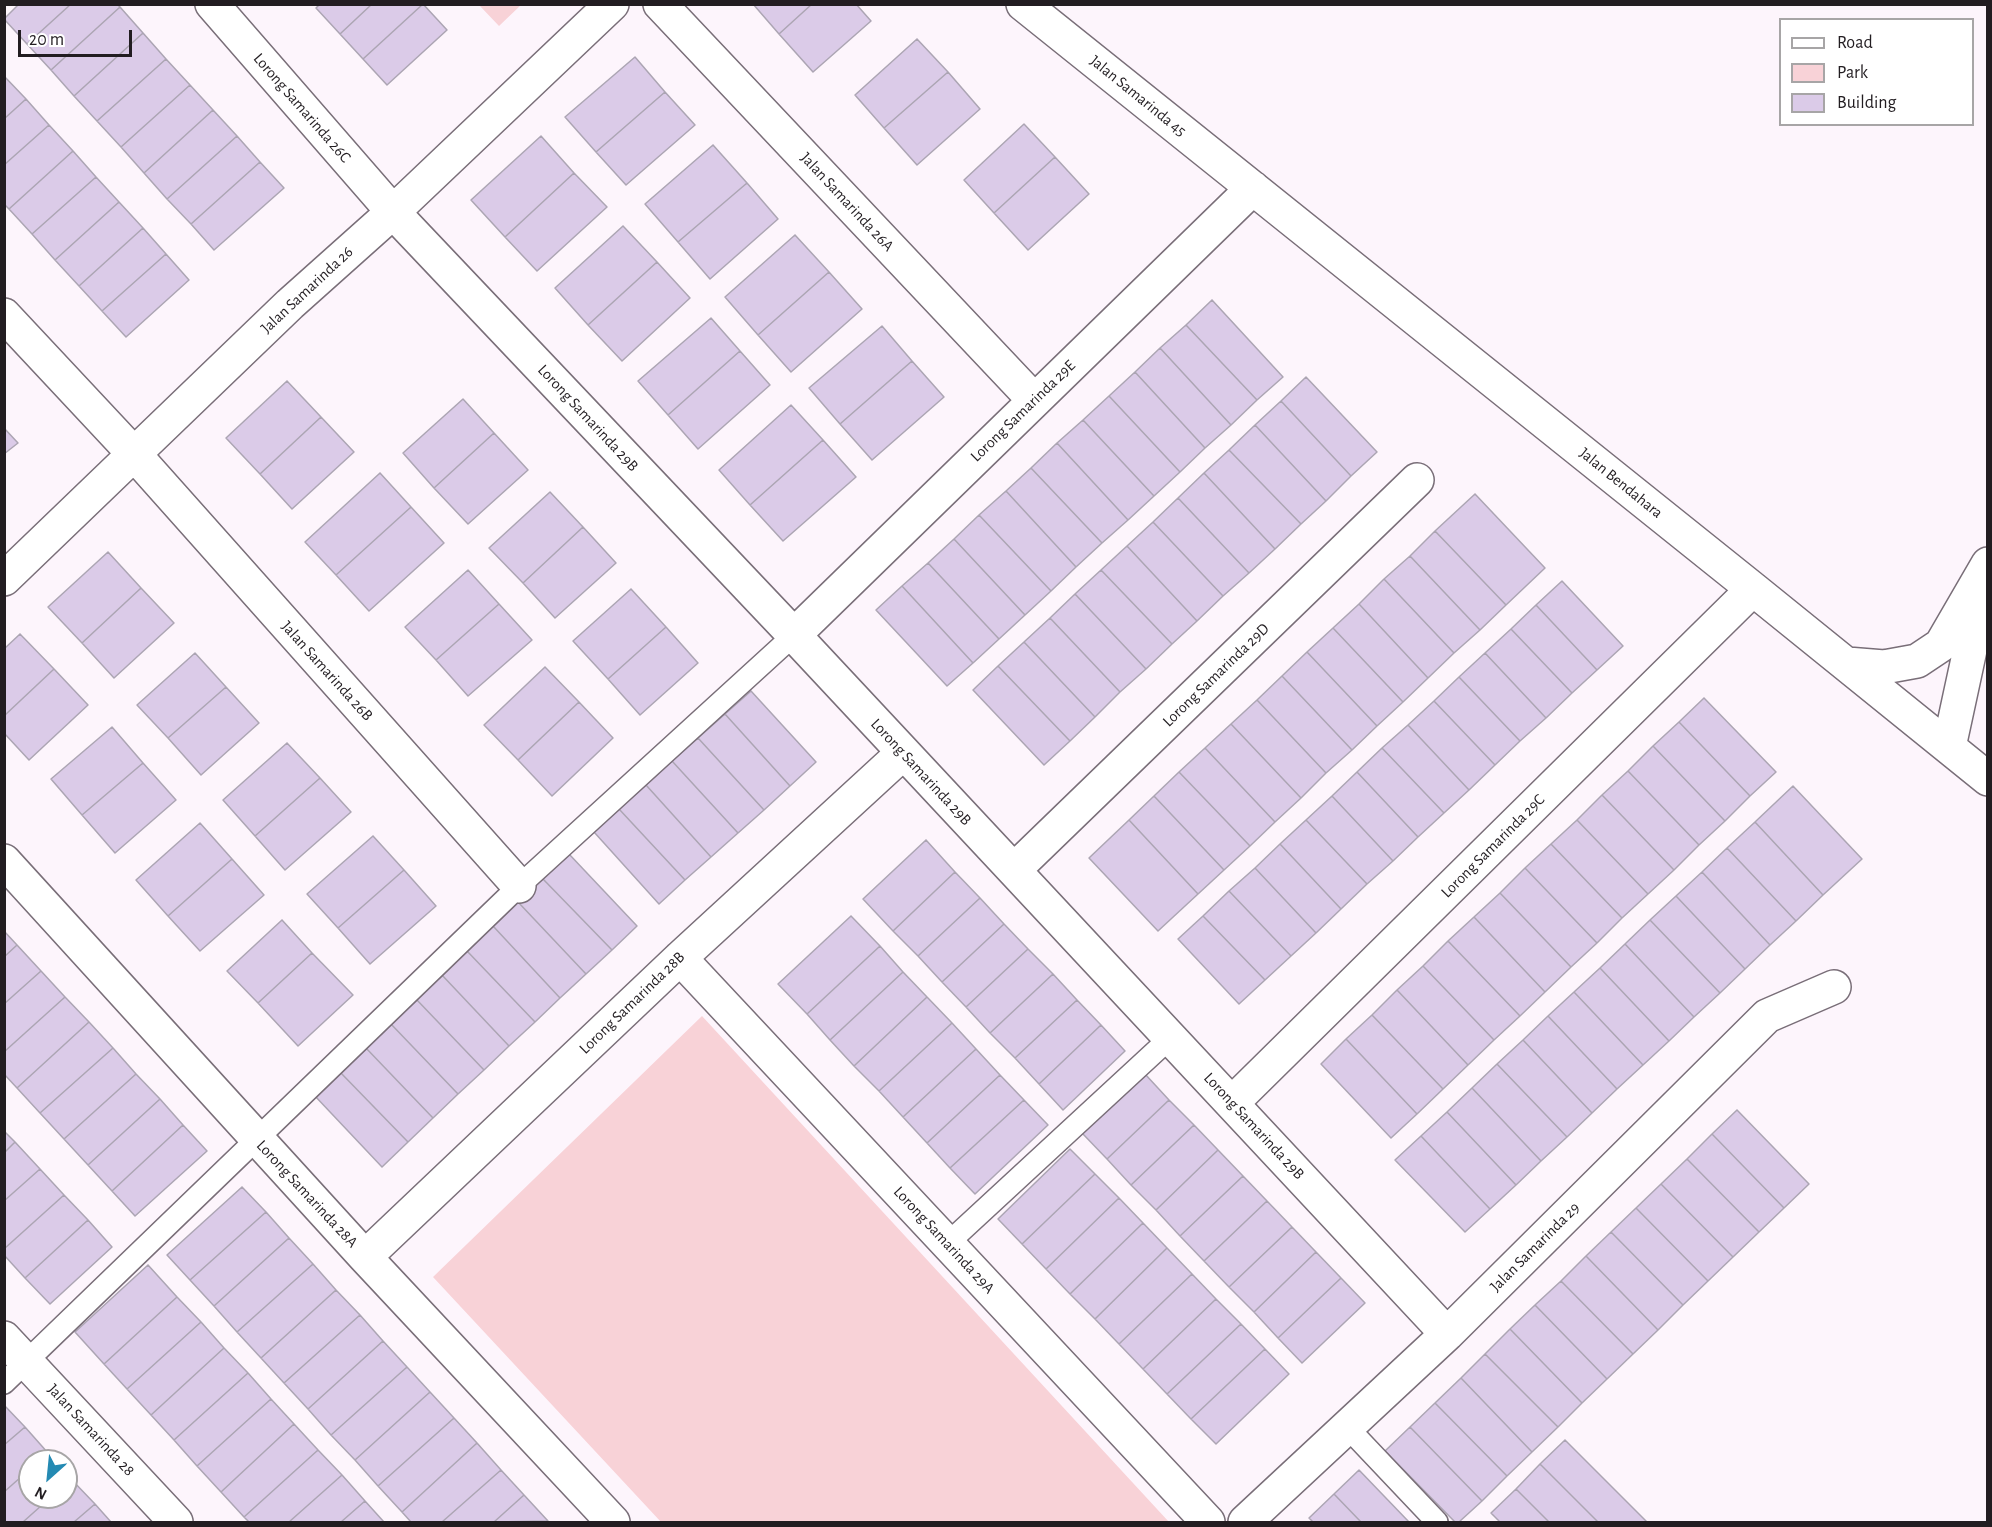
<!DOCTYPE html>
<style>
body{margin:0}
#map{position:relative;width:1992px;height:1527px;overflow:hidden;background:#fdf5fc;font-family:"Alegreya Sans",sans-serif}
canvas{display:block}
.frame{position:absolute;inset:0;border:6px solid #221d21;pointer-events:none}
.legend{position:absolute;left:1779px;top:18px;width:195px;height:108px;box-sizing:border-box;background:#fff;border:2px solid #a7a5a6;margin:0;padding:8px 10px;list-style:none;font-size:18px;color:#221d21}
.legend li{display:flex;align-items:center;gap:12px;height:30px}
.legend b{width:30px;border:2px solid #a7a5a6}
.north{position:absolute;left:18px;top:1449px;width:60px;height:60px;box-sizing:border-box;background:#fff;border:2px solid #a7a5a6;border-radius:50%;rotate:207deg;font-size:16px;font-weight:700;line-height:24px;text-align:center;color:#221d21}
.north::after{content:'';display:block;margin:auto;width:21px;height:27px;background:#248ab3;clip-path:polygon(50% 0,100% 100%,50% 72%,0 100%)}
.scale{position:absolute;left:18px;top:30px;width:114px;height:27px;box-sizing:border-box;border:3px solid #221d21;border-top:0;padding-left:8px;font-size:18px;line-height:21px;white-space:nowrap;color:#221d21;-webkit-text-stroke:4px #fff;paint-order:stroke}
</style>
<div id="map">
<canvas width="1992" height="1527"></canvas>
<div class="frame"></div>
<ul class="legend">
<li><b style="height:8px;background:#fff"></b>Road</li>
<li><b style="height:16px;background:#f8d2d7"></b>Park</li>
<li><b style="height:16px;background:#dbcbe8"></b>Building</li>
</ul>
<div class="north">N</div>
<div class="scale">20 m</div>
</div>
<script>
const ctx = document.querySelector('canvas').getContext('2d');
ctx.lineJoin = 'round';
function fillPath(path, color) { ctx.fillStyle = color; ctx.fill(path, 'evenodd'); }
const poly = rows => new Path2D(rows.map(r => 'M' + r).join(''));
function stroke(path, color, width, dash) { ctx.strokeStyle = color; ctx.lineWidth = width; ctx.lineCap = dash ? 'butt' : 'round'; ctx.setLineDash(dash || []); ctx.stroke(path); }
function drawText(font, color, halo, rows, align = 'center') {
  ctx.font = font + ' "Alegreya Sans",sans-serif'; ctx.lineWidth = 4.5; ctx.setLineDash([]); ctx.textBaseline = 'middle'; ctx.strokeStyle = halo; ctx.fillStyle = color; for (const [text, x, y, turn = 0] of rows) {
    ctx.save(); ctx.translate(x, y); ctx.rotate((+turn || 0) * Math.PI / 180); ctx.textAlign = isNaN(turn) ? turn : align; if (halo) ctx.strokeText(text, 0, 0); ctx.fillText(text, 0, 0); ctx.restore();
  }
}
const green = poly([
 [479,5,521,5,499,26],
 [702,1016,1169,1522,661,1522,433,1277]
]);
const building = poly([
 [19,4,71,4,27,44,4,19,19,4],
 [71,4,117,4,120,7,51,70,27,44,71,4],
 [320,4,372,4,340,34,316,8,320,4],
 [372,4,423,4,363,59,340,34,372,4],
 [423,4,447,30,387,85,363,59,423,4],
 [753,4,812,4,779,34,753,4],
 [812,4,856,4,871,21,813,72,779,34,812,4],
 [120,7,143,33,74,96,51,70,120,7],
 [143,33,166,59,97,121,74,96,143,33],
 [917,39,948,72,884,128,855,95,917,39],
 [635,57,665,92,596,152,565,117,635,57],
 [166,59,190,85,121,147,97,121,166,59],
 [948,72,980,109,917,165,884,128,948,72],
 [4,76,26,99,4,119,4,76],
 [190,85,213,110,144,173,121,147,190,85],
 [665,92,695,125,626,185,596,152,665,92],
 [26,99,49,125,4,165,4,119,26,99],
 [213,110,237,136,167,199,144,173,213,110],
 [1024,124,1055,157,994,213,964,180,1024,124],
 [49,125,73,151,9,209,4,204,4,165,49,125],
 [237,136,260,162,191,224,167,199,237,136],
 [541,136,574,173,505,237,471,200,541,136],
 [713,145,747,183,678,242,645,204,713,145],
 [73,151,96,177,32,234,9,209,73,151],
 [1055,157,1089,194,1028,250,994,213,1055,157],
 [260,162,284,188,214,250,191,224,260,162],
 [574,173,607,207,537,271,505,237,574,173],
 [96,177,119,202,55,260,32,234,96,177],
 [747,183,778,219,710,279,678,242,747,183],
 [119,202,143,228,79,286,55,260,119,202],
 [623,226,657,262,588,325,555,288,623,226],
 [143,228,166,254,102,311,79,286,143,228],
 [795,235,829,272,758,335,725,297,795,235],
 [166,254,189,280,126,337,102,311,166,254],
 [657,262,690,298,622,361,588,325,657,262],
 [829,272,862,309,791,372,758,335,829,272],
 [1212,300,1283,377,1257,400,1186,325,1212,300],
 [711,318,740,351,668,415,638,381,711,318],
 [1186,325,1257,400,1231,425,1160,348,1186,325],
 [882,326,912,361,840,424,809,388,882,326],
 [1160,348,1231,425,1205,448,1135,372,1160,348],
 [740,351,770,385,698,449,668,415,740,351],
 [912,361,944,397,872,460,840,424,912,361],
 [1135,372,1205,448,1180,472,1109,396,1135,372],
 [1306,377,1377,452,1351,476,1281,401,1306,377],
 [287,381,321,417,260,474,226,438,287,381],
 [1109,396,1180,472,1154,496,1083,420,1109,396],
 [463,399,494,433,434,488,403,453,463,399],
 [1281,401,1351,476,1326,501,1255,425,1281,401],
 [791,405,823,440,750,505,719,470,791,405],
 [321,417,354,452,292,509,260,474,321,417],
 [1083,420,1154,496,1128,520,1057,443,1083,420],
 [1255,425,1326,501,1301,524,1229,450,1255,425],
 [4,428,18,443,4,454,4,428],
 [494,433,528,470,468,524,434,488,494,433],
 [823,440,856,477,783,541,750,505,823,440],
 [1057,443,1128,520,1102,543,1031,468,1057,443],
 [1229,450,1301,524,1275,549,1204,473,1229,450],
 [1031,468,1102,543,1076,567,1006,491,1031,468],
 [380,473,411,507,336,575,305,542,380,473],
 [1204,473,1275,549,1249,573,1178,498,1204,473],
 [1006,491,1076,567,1051,591,979,515,1006,491],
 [550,492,583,527,523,583,489,548,550,492],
 [1475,494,1545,568,1506,605,1435,531,1475,494],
 [1178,498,1249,573,1223,596,1153,522,1178,498],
 [411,507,444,543,369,611,336,575,411,507],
 [979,515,1051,591,1025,615,954,539,979,515],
 [1153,522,1223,596,1197,621,1127,546,1153,522],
 [583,527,616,563,555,618,523,583,583,527],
 [1435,531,1506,605,1480,630,1410,556,1435,531],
 [954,539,1025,615,999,639,928,563,954,539],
 [1127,546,1197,621,1172,644,1101,570,1127,546],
 [108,552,141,588,82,643,48,607,108,552],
 [1410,556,1480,630,1454,653,1384,579,1410,556],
 [928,563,999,639,973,663,902,586,928,563],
 [468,570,499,604,436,660,405,627,468,570],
 [1101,570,1172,644,1146,669,1075,594,1101,570],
 [1384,579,1454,653,1428,678,1359,604,1384,579],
 [1562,581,1623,646,1597,670,1536,605,1562,581],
 [902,586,973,663,947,686,876,610,902,586],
 [141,588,174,623,114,678,82,643,141,588],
 [631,589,666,627,608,679,573,641,631,589],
 [1075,594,1146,669,1120,692,1050,618,1075,594],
 [499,604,532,640,468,696,436,660,499,604],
 [1359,604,1428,678,1403,702,1333,628,1359,604],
 [1536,605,1597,670,1572,693,1511,629,1536,605],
 [1050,618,1120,692,1095,717,1024,642,1050,618],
 [666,627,698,663,640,715,608,679,666,627],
 [1333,628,1403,702,1377,726,1307,652,1333,628],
 [1511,629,1572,693,1546,718,1485,653,1511,629],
 [20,634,54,669,4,716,4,649,20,634],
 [1024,642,1095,717,1070,741,998,666,1024,642],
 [1307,652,1377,726,1352,750,1282,676,1307,652],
 [195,653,226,687,168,738,137,705,195,653],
 [1485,653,1546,718,1520,741,1459,677,1485,653],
 [998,666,1070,741,1044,765,973,690,998,666],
 [545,667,579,702,518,760,484,725,545,667],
 [54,669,88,705,29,760,4,733,4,716,54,669],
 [1282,676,1352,750,1326,773,1257,700,1282,676],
 [1459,677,1520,741,1495,765,1434,701,1459,677],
 [226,687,259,723,201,775,168,738,226,687],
 [751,691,816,762,790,786,725,714,751,691],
 [1704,698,1776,772,1750,796,1679,722,1704,698],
 [1257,700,1326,773,1301,798,1231,724,1257,700],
 [1434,701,1495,765,1469,790,1408,725,1434,701],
 [579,702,613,738,552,796,518,760,579,702],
 [725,714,790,786,764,810,698,738,725,714],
 [1679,722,1750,796,1725,821,1653,746,1679,722],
 [1231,724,1301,798,1275,822,1205,748,1231,724],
 [1408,725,1469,790,1444,813,1382,748,1408,725],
 [112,727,143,763,82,815,51,779,112,727],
 [698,738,764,810,738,833,672,761,698,738],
 [287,743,320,778,255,836,223,800,287,743],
 [1653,746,1725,821,1699,845,1628,771,1653,746],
 [1205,748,1275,822,1250,846,1179,772,1205,748],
 [1382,748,1444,813,1418,837,1357,772,1382,748],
 [672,761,738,833,711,857,646,785,672,761],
 [143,763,176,800,115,853,82,815,143,763],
 [1628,771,1699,845,1674,870,1602,795,1628,771],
 [1179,772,1250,846,1224,870,1154,796,1179,772],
 [1357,772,1418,837,1393,861,1332,796,1357,772],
 [320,778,351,812,285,870,255,836,320,778],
 [646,785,711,857,685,880,619,809,646,785],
 [1793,786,1862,859,1823,895,1755,822,1793,786],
 [1602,795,1674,870,1648,894,1577,820,1602,795],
 [1154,796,1224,870,1198,894,1129,820,1154,796],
 [1332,796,1393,861,1367,884,1306,820,1332,796],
 [619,809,685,880,659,904,594,832,619,809],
 [1129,820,1198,894,1158,931,1089,858,1129,820],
 [1306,820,1367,884,1341,909,1280,844,1306,820],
 [1577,820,1648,894,1622,918,1551,844,1577,820],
 [1755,822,1823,895,1796,921,1727,848,1755,822],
 [200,823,232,859,168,916,136,880,200,823],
 [373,836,404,870,338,928,307,894,373,836],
 [926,840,955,872,893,931,863,899,926,840],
 [1280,844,1341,909,1316,933,1255,868,1280,844],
 [1551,844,1622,918,1597,943,1525,868,1551,844],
 [1727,848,1796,921,1770,945,1702,872,1727,848],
 [569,854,637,926,612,950,543,879,569,854],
 [232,859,264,895,200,951,168,916,232,859],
 [1255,868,1316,933,1291,956,1229,891,1255,868],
 [1525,868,1597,943,1571,967,1500,893,1525,868],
 [404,870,436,906,370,964,338,928,404,870],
 [955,872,980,898,918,956,893,931,955,872],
 [1702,872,1770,945,1745,969,1676,896,1702,872],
 [543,879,612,950,586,974,518,902,543,879],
 [1229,891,1291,956,1265,980,1203,916,1229,891],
 [1500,893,1571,967,1545,992,1474,917,1500,893],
 [1676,896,1745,969,1720,993,1650,920,1676,896],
 [980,898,1004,924,942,982,918,956,980,898],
 [518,902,586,974,560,998,493,926,518,902],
 [851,916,880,946,807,1014,778,984,851,916],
 [1203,916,1265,980,1239,1004,1178,939,1203,916],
 [1474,917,1545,992,1520,1016,1448,941,1474,917],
 [282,920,312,953,258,1003,227,971,282,920],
 [1650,920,1720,993,1694,1017,1625,944,1650,920],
 [1004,924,1028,949,966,1007,942,982,1004,924],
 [493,926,560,998,535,1022,467,951,493,926],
 [4,931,17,945,4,957,4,931],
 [1448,941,1520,1016,1494,1040,1423,966,1448,941],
 [1625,944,1694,1017,1669,1041,1600,968,1625,944],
 [17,945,41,971,4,1004,4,957,17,945],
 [880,946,903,972,830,1040,807,1014,880,946],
 [1028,949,1053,974,990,1033,966,1007,1028,949],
 [467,951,535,1022,509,1046,441,974,467,951],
 [312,953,353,995,298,1046,258,1003,312,953],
 [1423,966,1494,1040,1468,1065,1397,990,1423,966],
 [1600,968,1669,1041,1643,1065,1574,992,1600,968],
 [41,971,65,997,4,1052,4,1004,41,971],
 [903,972,927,997,854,1066,830,1040,903,972],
 [441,974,509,1046,484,1070,416,999,441,974],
 [1053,974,1077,1000,1015,1058,990,1033,1053,974],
 [1397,990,1468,1065,1443,1089,1372,1015,1397,990],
 [1574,992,1643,1065,1617,1089,1548,1016,1574,992],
 [65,997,89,1022,17,1088,4,1074,4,1052,65,997],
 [927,997,952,1023,879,1091,854,1066,927,997],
 [416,999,484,1070,458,1094,390,1023,416,999],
 [1077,1000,1101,1025,1039,1084,1015,1058,1077,1000],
 [1372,1015,1443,1089,1417,1114,1346,1039,1372,1015],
 [1548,1016,1617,1089,1592,1113,1523,1040,1548,1016],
 [89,1022,113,1048,40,1113,17,1088,89,1022],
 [390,1023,458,1094,433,1118,365,1047,390,1023],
 [952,1023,976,1049,903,1117,879,1091,952,1023],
 [1101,1025,1125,1051,1063,1110,1039,1084,1101,1025],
 [1346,1039,1417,1114,1391,1138,1321,1064,1346,1039],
 [1523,1040,1592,1113,1567,1137,1497,1064,1523,1040],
 [365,1047,433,1118,408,1142,339,1071,365,1047],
 [113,1048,136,1074,64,1139,40,1113,113,1048],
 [976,1049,1000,1075,927,1143,903,1117,976,1049],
 [1497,1064,1567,1137,1541,1161,1472,1088,1497,1064],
 [339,1071,408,1142,382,1167,314,1095,339,1071],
 [136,1074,160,1099,88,1165,64,1139,136,1074],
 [1145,1074,1169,1100,1107,1159,1082,1133,1145,1074],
 [1000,1075,1024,1100,950,1168,927,1143,1000,1075],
 [1472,1088,1541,1161,1516,1185,1447,1112,1472,1088],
 [160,1099,183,1125,112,1191,88,1165,160,1099],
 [1024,1100,1048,1125,975,1194,950,1168,1024,1100],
 [1169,1100,1194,1125,1131,1185,1107,1159,1169,1100],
 [1737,1110,1809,1184,1784,1208,1712,1134,1737,1110],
 [1447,1112,1516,1185,1490,1209,1421,1136,1447,1112],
 [183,1125,207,1151,135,1216,112,1191,183,1125],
 [1194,1125,1218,1150,1156,1210,1131,1185,1194,1125],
 [4,1131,15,1142,4,1153,4,1131],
 [1712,1134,1784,1208,1759,1232,1687,1159,1712,1134],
 [1421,1136,1490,1209,1465,1232,1395,1160,1421,1136],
 [15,1142,40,1169,4,1201,4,1153,15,1142],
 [1070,1149,1095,1174,1022,1244,998,1219,1070,1149],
 [1218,1150,1243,1176,1180,1236,1156,1210,1218,1150],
 [1687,1159,1759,1232,1733,1257,1661,1184,1687,1159],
 [40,1169,64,1195,4,1249,4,1201,40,1169],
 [1095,1174,1119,1198,1046,1269,1022,1244,1095,1174],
 [1243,1176,1267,1201,1204,1261,1180,1236,1243,1176],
 [1661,1184,1733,1257,1708,1281,1636,1208,1661,1184],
 [242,1187,266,1212,190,1280,167,1255,242,1187],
 [64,1195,88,1220,25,1278,4,1255,4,1249,64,1195],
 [1119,1198,1143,1223,1070,1294,1046,1269,1119,1198],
 [1267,1201,1292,1227,1229,1287,1204,1261,1267,1201],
 [1636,1208,1708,1281,1683,1305,1611,1232,1636,1208],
 [266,1212,289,1238,214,1306,190,1280,266,1212],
 [88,1220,112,1247,50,1304,25,1278,88,1220],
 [1143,1223,1167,1248,1095,1319,1070,1294,1143,1223],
 [1292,1227,1316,1252,1254,1312,1229,1287,1292,1227],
 [1611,1232,1683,1305,1658,1330,1586,1256,1611,1232],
 [289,1238,313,1264,237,1332,214,1306,289,1238],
 [1167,1248,1192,1274,1119,1344,1095,1319,1167,1248],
 [1316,1252,1341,1278,1278,1338,1254,1312,1316,1252],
 [1586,1256,1658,1330,1633,1354,1561,1281,1586,1256],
 [313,1264,336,1290,261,1358,237,1332,313,1264],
 [148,1265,177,1297,104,1364,75,1332,148,1265],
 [1192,1274,1216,1299,1143,1369,1119,1344,1192,1274],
 [1341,1278,1365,1303,1302,1363,1278,1338,1341,1278],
 [1561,1281,1633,1354,1607,1379,1535,1305,1561,1281],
 [336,1290,360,1315,284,1383,261,1358,336,1290],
 [177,1297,201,1322,127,1389,104,1364,177,1297],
 [1216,1299,1241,1324,1167,1394,1143,1369,1216,1299],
 [1535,1305,1607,1379,1582,1403,1510,1329,1535,1305],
 [360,1315,383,1341,308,1409,284,1383,360,1315],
 [201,1322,224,1348,151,1415,127,1389,201,1322],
 [1241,1324,1265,1349,1191,1419,1167,1394,1241,1324],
 [1510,1329,1582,1403,1558,1427,1485,1354,1510,1329],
 [383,1341,407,1367,331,1435,308,1409,383,1341],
 [224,1348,248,1373,174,1440,151,1415,224,1348],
 [1265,1349,1289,1374,1216,1444,1191,1419,1265,1349],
 [1485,1354,1558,1427,1532,1452,1461,1378,1485,1354],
 [407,1367,430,1392,355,1460,331,1435,407,1367],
 [248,1373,271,1399,197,1466,174,1440,248,1373],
 [1461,1378,1532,1452,1507,1476,1435,1403,1461,1378],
 [430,1392,454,1418,378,1486,355,1460,430,1392],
 [271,1399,294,1424,221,1492,197,1466,271,1399],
 [1435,1403,1507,1476,1482,1501,1410,1427,1435,1403],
 [4,1405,25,1427,4,1445,4,1405],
 [454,1418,477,1443,402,1512,378,1486,454,1418],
 [294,1424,318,1450,244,1517,221,1492,294,1424],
 [25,1427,48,1453,39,1461,30,1461,30,1469,4,1492,4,1445,25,1427],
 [1410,1427,1482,1501,1459,1522,1455,1522,1385,1451,1410,1427],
 [1565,1440,1647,1522,1598,1522,1540,1464,1565,1440],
 [477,1443,501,1470,442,1522,411,1522,402,1512,477,1443],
 [318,1450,342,1475,289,1522,249,1522,244,1517,318,1450],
 [1540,1464,1598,1522,1549,1522,1516,1489,1540,1464],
 [30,1469,30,1497,51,1497,23,1522,4,1522,4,1492,30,1469],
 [501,1470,524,1495,494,1522,442,1522,501,1470],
 [1359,1470,1409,1522,1361,1522,1334,1494,1359,1470],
 [342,1475,365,1501,341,1522,289,1522,342,1475],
 [71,1479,95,1504,74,1522,23,1522,51,1497,66,1497,66,1484,71,1479],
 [1516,1489,1549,1522,1500,1522,1491,1513,1516,1489],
 [1334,1494,1361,1522,1313,1522,1309,1518,1334,1494],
 [524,1495,548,1521,494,1522,524,1495],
 [365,1501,384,1522,341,1522,365,1501],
 [95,1504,111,1522,74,1522,95,1504]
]);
const service = poly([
 [947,1244,1170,1038],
 [4,1383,519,886,794,635],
 [1348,1428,1437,1522]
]);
const minor = poly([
 [212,4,393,212,794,635,1447,1334],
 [660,4,1034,400],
 [1023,4,1753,589,1988,779],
 [4,315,135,455,519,886],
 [4,579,290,304,393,212,612,4],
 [794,635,1253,188],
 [1847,664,1884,667,1917,661,1941,645,1988,564],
 [1949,747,1982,594],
 [4,861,365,1257,613,1522],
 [1014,870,1417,480],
 [680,958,1208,1522],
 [1232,1103,1753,589],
 [365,1257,680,958,903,753],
 [4,1338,176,1522],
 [1245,1522,1447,1334,1767,1016,1834,987]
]);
const streetNames = [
 ["Jalan Samarinda 45",1138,96,39],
 ["Lorong Samarinda 26C",302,108,49],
 ["Jalan Samarinda 26A",847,202,47],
 ["Jalan Samarinda 26",307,290,-43],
 ["Lorong Samarinda 29E",1023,411,-44],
 ["Lorong Samarinda 29B",588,418,47],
 ["Jalan Bendahara",1621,483,39],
 ["Jalan Samarinda 26B",327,671,48],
 ["Lorong Samarinda 29D",1216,675,-44],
 ["Lorong Samarinda 29B",921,772,47],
 ["Lorong Samarinda 29C",1493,846,-45],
 ["Lorong Samarinda 28B",632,1003,-44],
 ["Lorong Samarinda 29B",1254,1126,47],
 ["Lorong Samarinda 28A",307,1194,47],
 ["Lorong Samarinda 29A",944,1240,47],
 ["Jalan Samarinda 29",1535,1247,-45],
 ["Jalan Samarinda 28",91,1430,47]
];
fillPath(green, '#f8d2d7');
fillPath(building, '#dbcbe8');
stroke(building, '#aca5b3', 1.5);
stroke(service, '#796e78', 24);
stroke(minor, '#796e78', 36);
stroke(service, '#fff', 21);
stroke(minor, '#fff', 33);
drawText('16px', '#221d21', '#fff', streetNames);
</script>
